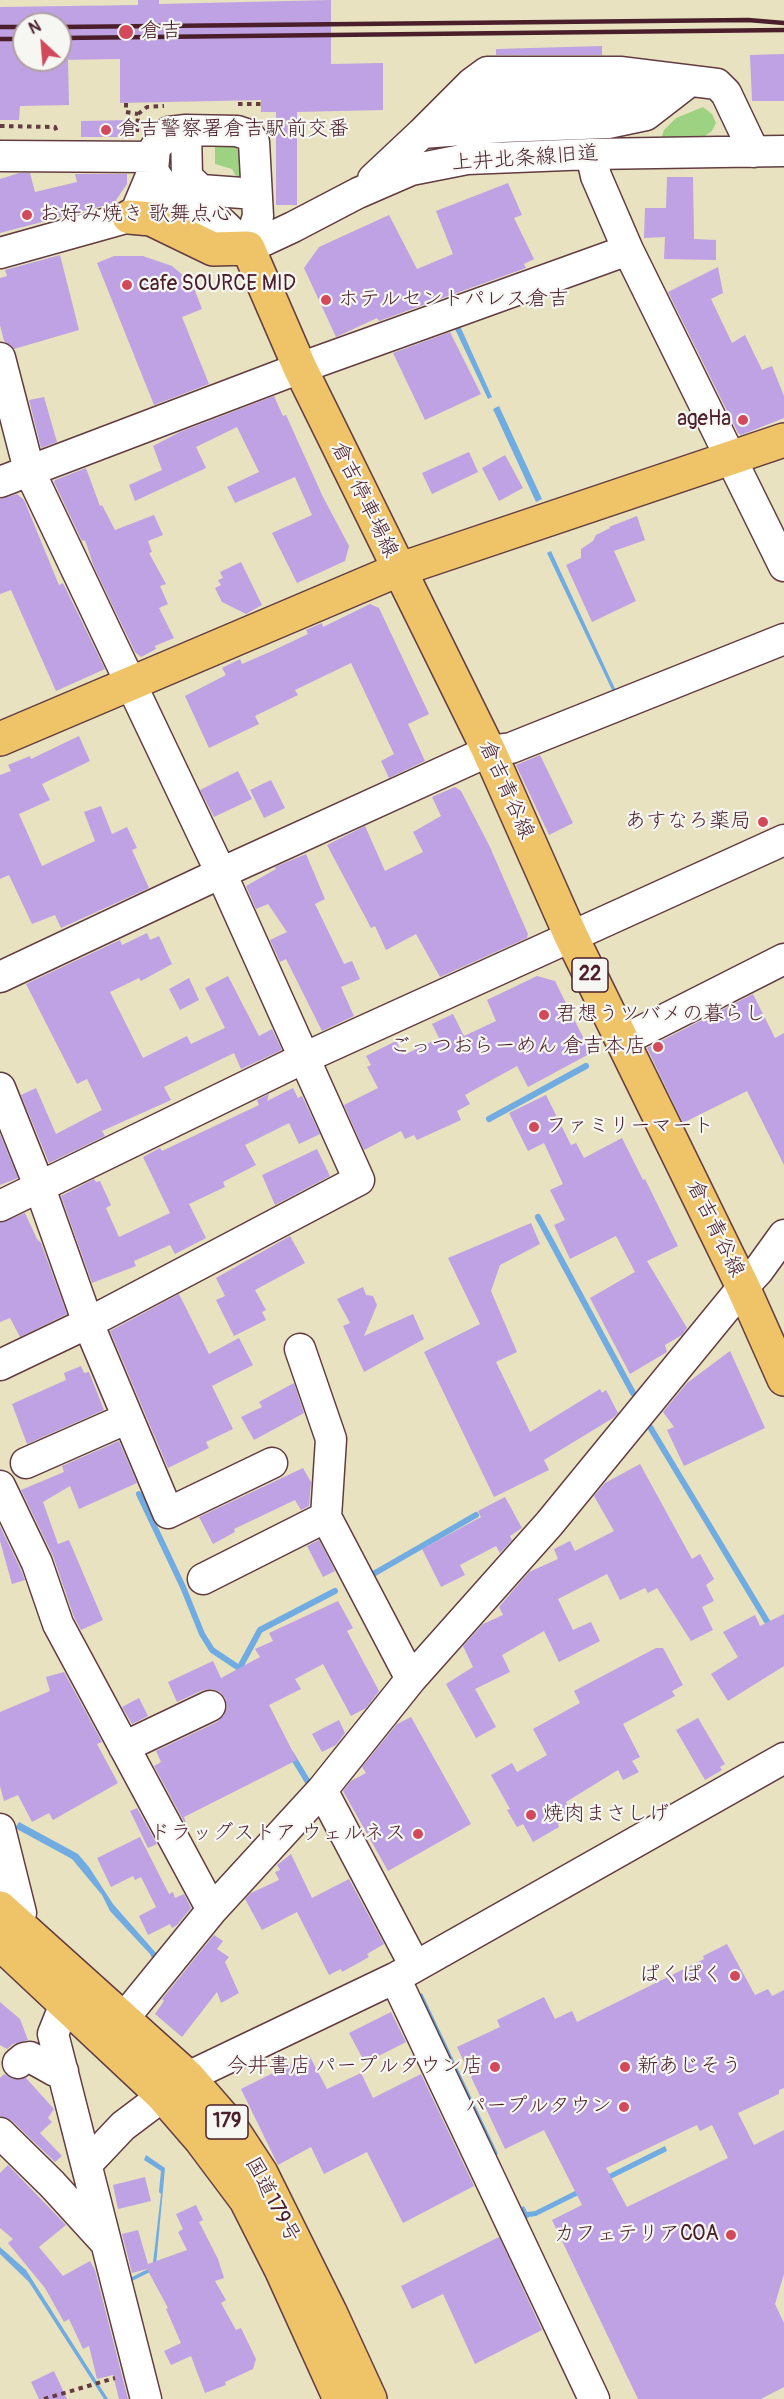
<!DOCTYPE html>
<meta charset="utf-8">
<style>
body{margin:0}
#map{position:relative;width:784px;height:2399px;overflow:hidden;background:#e8e2c0;font-family:Pangolin,sans-serif}
canvas{display:block}
.north{position:absolute;left:12px;top:12px;width:60px;height:60px;box-sizing:border-box;background:#f6f6f2;border:2px solid #b1a0a2;border-radius:50%;rotate:334deg;font-size:16px;font-weight:700;line-height:24px;text-align:center;color:#4a1f2b}
.north::after{content:'';display:block;margin:auto;width:21px;height:27px;background:#d1495b;clip-path:polygon(50% 0,100% 100%,50% 72%,0 100%)}
</style>
<div id="map">
<canvas width="784" height="2399"></canvas>
<div class="north">N</div>
</div>
<script>
const ctx = document.querySelector('canvas').getContext('2d');
ctx.lineJoin = 'round';
function fillPath(path, color) { ctx.fillStyle = color; ctx.fill(path, 'evenodd'); }
const poly = rows => new Path2D(rows.map(r => 'M' + r).join(''));
function stroke(path, color, width, dash) { ctx.strokeStyle = color; ctx.lineWidth = width; ctx.lineCap = dash ? 'butt' : 'round'; ctx.setLineDash(dash || []); ctx.stroke(path); }
function drawText(font, color, halo, rows, align = 'center') {
  ctx.font = font + ' Pangolin,"Klee One",sans-serif'; ctx.lineWidth = 4.5; ctx.setLineDash([]); ctx.textBaseline = 'middle'; ctx.strokeStyle = halo; ctx.fillStyle = color; for (const [text, x, y, turn = 0] of rows) {
    ctx.save(); ctx.translate(x, y); ctx.rotate((+turn || 0) * Math.PI / 180); ctx.textAlign = isNaN(turn) ? turn : align; if (halo) ctx.strokeText(text, 0, 0); ctx.fillText(text, 0, 0); ctx.restore();
  }
}
const green = poly([
 [703,107,712,114,716,123,712,131,702,138,661,139,664,130,676,118],
 [215,142,234,145,240,152,244,183,240,183,232,169,215,164]
]);
const water = poly([
 [460,326,492,397,488,399,455,329],
 [499,406,542,499,536,502,493,409],
 [551,551,617,693,614,694,547,553],
 [19,1822,78,1854,89,1867,113,1904,156,1953,162,1965,157,1968,150,1954,110,1911,102,1895,72,1859,15,1828],
 [422,1993,498,2154,492,2157,415,1997],
 [665,2146,667,2151,536,2216,529,2217,523,2222,517,2210,524,2206,527,2212,535,2211],
 [146,2155,165,2168,156,2265,152,2271,130,2282,128,2279,150,2268,153,2263,161,2194,159,2192,161,2171,144,2160],
 [0,2247,26,2270,108,2399,104,2399,29,2282,0,2254]
]);
const stream = poly([
 [489,1119,586,1066],
 [538,1217,633,1393],
 [647,1422,771,1628],
 [139,1494,183,1587,202,1634,212,1650,239,1668,242,1674],
 [375,1573,476,1515],
 [240,1667,260,1630,335,1591],
 [291,1754,311,1787]
]);
const building = poly([
 [138,0,159,0,159,4,331,0,331,64,383,63,383,110,297,112,297,205,276,205,276,112,261,112,261,100,120,103,120,59,60,60,60,23,24,23,24,60,68,60,69,105,20,106,19,120,0,120,0,7,138,5],
 [602,46,602,55,496,55,496,49],
 [784,54,784,101,752,101,750,55],
 [133,120,133,137,81,137,81,121],
 [19,173,30,173,35,192,77,182,75,174,127,174,127,184,114,203,0,233,0,179],
 [667,177,693,177,694,239,716,240,716,260,664,259,665,237,644,238,645,208,666,208],
 [508,183,522,215,514,218,534,259,524,264,526,268,379,321,377,318,336,337,304,268,319,247,389,215,417,269,453,254,436,211],
 [60,255,79,330,14,349,4,341,0,325,0,278,7,276,5,270],
 [114,256,143,256,172,266,192,283,202,309,182,317,209,384,154,405,97,263],
 [718,267,723,293,711,299,732,343,745,335,762,370,772,366,784,396,784,418,741,435,738,433,668,292],
 [450,332,481,394,425,420,393,353],
 [274,396,283,416,286,415,323,497,349,546,345,561,297,583,272,533,312,515,295,477,235,503,227,487,259,472,237,427,196,447,206,468,135,501,129,485,162,470,153,446,180,432],
 [44,397,57,442,41,448,29,400],
 [469,452,478,472,432,494,422,473],
 [505,455,523,488,499,501,482,468],
 [86,468,100,506,102,505,115,530,154,515,163,535,148,541,152,552,149,553,166,584,160,586,168,604,159,608,174,638,155,646,156,649,141,657,135,652,94,567,85,540,82,541,54,482,55,480],
 [17,494,24,500,59,585,63,583,105,669,56,691,11,590,0,594,0,499],
 [637,516,645,540,614,551,636,601,592,622,566,565,581,558,581,549,593,541,596,535,610,528,609,527],
 [241,562,262,605,246,614,222,602,215,588,221,585,218,580,223,578,220,572],
 [370,604,379,608,429,714,408,724,425,761,389,778,381,761,394,754,351,663,295,690,298,695,255,716,259,724,209,748,185,696,226,675,222,668,240,659,242,664,272,651,308,634,306,630,322,623,323,627],
 [79,736,90,761,42,784,50,800,19,814,42,866,95,841,84,812,101,806,112,834,127,827,137,848,132,850,149,888,61,928,55,915,32,924,9,875,0,879,0,775,11,771,8,765,30,756,31,759],
 [540,755,573,823,549,835,516,765],
 [238,771,252,799,214,817,200,790],
 [271,780,285,808,264,818,250,790],
 [455,787,461,791,489,845,528,934,527,938,440,977,416,934,386,950,375,926,371,928,327,845,365,826,385,871,423,852,413,832,441,816,432,797],
 [306,854,325,899,315,904,344,964,352,961,360,979,341,987,354,1016,322,1031,286,959,280,962,270,940,287,932,268,904,256,909,246,886,276,869,275,867],
 [147,933,150,940,159,936,172,964,141,981,139,978,110,992,143,1058,187,1036,191,1044,225,1028,205,988,228,976,259,1036,272,1029,282,1050,241,1069,234,1053,164,1087,171,1100,102,1131,105,1136,49,1163,21,1095,36,1088,56,1134,102,1110,87,1079,77,1084,26,984,120,940,122,945],
 [537,976,555,981,591,1053,528,1087,517,1066,465,1095,470,1104,457,1111,461,1120,417,1140,414,1135,405,1139,401,1131,364,1150,344,1105,378,1088,367,1067,371,1065,366,1056,396,1041,404,1055,439,1038,432,1024,453,1014,464,1036,496,1021,487,1000],
 [189,978,199,1000,180,1010,169,989],
 [753,994,775,1038,784,1033,784,1165,747,1091,683,1123,647,1048],
 [293,1088,298,1098,302,1096,320,1134,299,1144,289,1123,245,1145,256,1165,223,1182,225,1187,189,1204,206,1238,175,1254,170,1245,134,1261,136,1266,92,1283,61,1196,94,1179,96,1182,100,1181,111,1205,106,1208,119,1237,170,1213,143,1157,160,1148,162,1151,259,1105,257,1100,269,1094,267,1101],
 [546,1095,571,1145,576,1143,584,1158,622,1138,643,1180,645,1179,678,1246,647,1261,687,1328,682,1335,665,1345,667,1352,630,1374,590,1298,635,1272,616,1236,570,1259,554,1225,565,1220,550,1190,563,1184,544,1143,528,1151,509,1113],
 [0,1134,18,1178,0,1185],
 [317,1149,330,1176,275,1205,262,1175],
 [25,1213,37,1239,41,1243,67,1314,20,1337,10,1318,0,1322,0,1223],
 [531,1223,540,1244,500,1265,491,1291,517,1352,496,1362,530,1432,600,1389,602,1393,606,1390,618,1413,613,1418,544,1460,549,1470,494,1497,424,1352,480,1324,448,1258],
 [290,1236,305,1263,255,1290,266,1310,262,1312,266,1320,234,1336,216,1300,225,1296,216,1278],
 [363,1287,366,1295,373,1296,377,1305,364,1336,413,1314,424,1339,364,1372,343,1326,350,1323,337,1299],
 [179,1294,209,1354,239,1338,253,1365,212,1386,233,1429,206,1442,209,1448,168,1468,110,1331],
 [730,1351,765,1428,684,1466,667,1430,674,1427,663,1412,687,1383],
 [81,1366,84,1373,89,1372,104,1410,27,1444,12,1404,66,1380,64,1373],
 [294,1383,304,1413,254,1440,241,1417,262,1407,259,1402],
 [119,1441,137,1483,79,1509,70,1486,43,1502,58,1544,69,1540,103,1620,81,1630,74,1617,53,1556,21,1490,64,1472,62,1466],
 [640,1464,692,1559,700,1554,714,1579,706,1585,714,1601,702,1607,713,1630,691,1641,657,1588,648,1593,645,1588,620,1600,607,1574,558,1599,573,1630,591,1622,600,1641,559,1662,544,1631,502,1655,510,1672,475,1689,496,1727,476,1738,446,1684,473,1667,463,1646,483,1624,503,1615,499,1607,529,1572,558,1559,554,1549,570,1541,575,1551,614,1531,594,1496,605,1483],
 [303,1468,311,1482,309,1506,301,1510,295,1500,234,1529,235,1532,213,1544,199,1517],
 [505,1497,522,1528,510,1536,512,1540,500,1553,496,1546,460,1565,465,1575,441,1587,422,1549,481,1517,478,1511],
 [0,1526,21,1570,25,1580,12,1584,0,1541],
 [319,1540,335,1571,323,1577,307,1546],
 [338,1601,353,1628,347,1631,379,1691,366,1708,351,1716,323,1664,295,1679,301,1689,269,1705,297,1760,184,1817,188,1829,154,1766,161,1762,156,1751,217,1722,224,1715,227,1707,225,1698,220,1692,212,1689,203,1690,177,1702,168,1682,213,1661,221,1678,260,1657,255,1649,273,1641,269,1633],
 [784,1614,784,1666,728,1701,711,1674,738,1657,723,1632,755,1615,760,1626],
 [656,1648,663,1648,683,1685,672,1691,675,1696,623,1724,640,1757,632,1761,639,1772,623,1780,618,1770,566,1802,574,1816,558,1824,559,1827,533,1842,523,1824,517,1827,507,1810,510,1809,491,1775,512,1763,517,1772,547,1755,533,1729,580,1703,574,1691],
 [64,1672,102,1742,97,1744,118,1783,53,1820,49,1813,32,1822,18,1795,4,1801,0,1786,0,1712,50,1691,46,1677],
 [139,1698,148,1716,132,1724,122,1707],
 [411,1717,471,1824,388,1871,343,1791,351,1781,366,1773,362,1767,397,1724],
 [698,1718,725,1764,720,1767,722,1770,705,1780,676,1730],
 [339,1720,345,1733,336,1745,322,1752,312,1734],
 [137,1808,157,1844,148,1848,130,1811],
 [140,1837,169,1894,173,1892,175,1898,184,1894,191,1908,177,1925,172,1928,170,1924,148,1935,139,1916,156,1907,141,1877,135,1880,133,1876,111,1887,97,1858],
 [291,1854,312,1898,349,1879,384,1944,367,1954,369,1957,342,1972,341,1969,329,1975,297,1912,262,1930,245,1899,251,1893,279,1880,275,1872,280,1870,277,1865],
 [214,1935,223,1941,217,1949,229,1957,225,1962,239,1993,221,2003,217,1992,182,2037,155,2014,164,2001,162,1999],
 [727,1944,755,1995,768,1989,772,1996,784,1990,784,2088,779,2090,779,2094,738,2113,754,2145,784,2130,784,2274,775,2304,784,2323,784,2387,761,2399,638,2399,552,2220,582,2205,544,2130,505,2149,457,2047,500,2027,497,2020,544,1997,555,2019,572,2011,577,2022,704,1959,703,1956],
 [697,2125,700,2131,712,2125,728,2158,627,2207,606,2168],
 [0,2002,20,2019,28,2040,13,2044,7,2049,0,2045],
 [391,2012,406,2042,365,2063,349,2033],
 [309,2055,327,2089,361,2073,373,2098,421,2074,474,2186,403,2223,367,2152,324,2174,311,2147,278,2165,241,2089],
 [4,2074,13,2079,26,2078,54,2109,48,2118,52,2122,40,2133,62,2156,55,2162,12,2121,0,2116,0,2078],
 [8,2165,66,2225,39,2247,63,2276,90,2261,95,2270,128,2399,119,2399,113,2375,97,2379,89,2346,83,2349,69,2319,64,2322,45,2288,8,2243,13,2239,0,2228,0,2173],
 [145,2177,151,2201,118,2209,113,2185],
 [196,2205,203,2220,199,2222,218,2259,224,2278,215,2281,226,2300,221,2303,236,2330,241,2328,256,2359,253,2369,225,2382,226,2385,205,2393,191,2356,171,2365,164,2351,181,2343,166,2309,168,2308,147,2269,132,2273,122,2234,138,2230,148,2264,187,2250,178,2232,183,2229,176,2214],
 [499,2237,542,2330,475,2364,443,2294,412,2309,401,2286],
 [54,2371,67,2399,39,2399,31,2382]
]);
const path = poly([
 [126,103,126,112,138,114],
 [238,104,261,104],
 [0,126,55,127,57,132],
 [137,132,138,114,147,107,164,106],
 [44,2399,115,2378]
]);
const minor = poly([
 [443,113,498,100,604,100,670,85],
 [186,130,187,177,201,190,256,194],
 [422,133,472,83,487,72,620,72,717,84,726,93,754,152],
 [0,156,154,157],
 [153,171,172,199,222,223,248,248],
 [373,179,422,133,502,127,608,123,646,115,690,81],
 [248,248,293,227,358,193,411,170,467,159,591,154,784,151],
 [628,250,784,566],
 [0,253,129,217,137,209,153,171,155,148,169,132,186,130,237,131,249,135,254,142,258,216,248,248],
 [0,358,29,470,221,873,359,1180,88,1323,0,1365],
 [0,482,300,368,628,250,596,176,591,154],
 [0,977,221,873,489,751,511,748,784,639],
 [622,1041,784,959],
 [0,1088,40,1188,88,1323,168,1513,272,1463],
 [0,1206,304,1058,784,840],
 [300,1349,331,1439,326,1517,411,1679],
 [26,1463,128,1418],
 [0,1486,37,1563,58,1624,212,1910],
 [203,1579,326,1517],
 [124,1747,210,1706],
 [322,1790,415,1966],
 [0,1829,21,1913,16,1924],
 [395,1978,594,2399],
 [65,2004,53,2034,146,2399],
 [124,2018,212,1910,322,1790,411,1679,549,1524,743,1287,758,1271,784,1235],
 [18,2063,24,2058,30,2057,55,2071,63,2071],
 [0,2133,52,2184,104,2241],
 [88,2163,123,2126,188,2077,395,1978,784,1758]
]);
const major = poly([
 [129,217,151,219,213,249,248,248,300,368,489,751,571,936,743,1287,784,1379],
 [0,739,398,570,784,440]
]);
const highway = poly([
 [0,1908,188,2077,229,2124,261,2173,330,2312,370,2399],
 [0,1943,162,2095,201,2140,246,2200,281,2269,340,2399]
]);
const rail = poly([
 [0,27,24,27],
 [60,27,748,20,784,23],
 [60,38,784,30],
 [0,39,24,39]
]);
const markers = [
 [126,32,8,"#d1495b"],
 [106,130,6,"#d1495b"],
 [27,215,6,"#d1495b"],
 [127,285,6,"#d1495b"],
 [326,300,6,"#d1495b"],
 [743,420,6,"#d1495b"],
 [763,822,6,"#d1495b"],
 [544,1015,6,"#d1495b"],
 [658,1047,6,"#d1495b"],
 [534,1127,6,"#d1495b"],
 [531,1815,6,"#d1495b"],
 [418,1834,6,"#d1495b"],
 [735,1976,6,"#d1495b"],
 [495,2067,6,"#d1495b"],
 [625,2067,6,"#d1495b"],
 [624,2107,6,"#d1495b"],
 [731,2235,6,"#d1495b"]
];
const shields = [
 [590,975,36],
 [227,2122,42]
];
const shieldNames = [
 ["22",590,975],
 ["179",227,2122]
];
const poiNames = [
 ["倉吉",140,32],
 ["倉吉警察署倉吉駅前交番",118,130],
 ["お好み焼き 歌舞点心",39,215],
 ["cafe SOURCE MID",139,285],
 ["ホテルセントパレス倉吉",338,300],
 ["ageHa",731,420,"right"],
 ["あすなろ薬局",751,822,"right"],
 ["君想うツバメの暮らし",556,1015],
 ["ごっつおらーめん 倉吉本店",646,1047,"right"],
 ["ファミリーマート",546,1127],
 ["焼肉まさしげ",543,1815],
 ["ドラッグストア ウェルネス",406,1834,"right"],
 ["ぱくぱく",723,1976,"right"],
 ["今井書店 パープルタウン店",483,2067,"right"],
 ["新あじそう",637,2067],
 ["パープルタウン",612,2107,"right"],
 ["カフェテリアCOA",719,2235,"right"]
];
const streetNames = [
 ["上井北条線旧道",525,159,-4],
 ["倉吉停車場線",364,500,64],
 ["倉吉青谷線",506,790,66],
 ["倉吉青谷線",715,1229,64],
 ["国道179号",272,2200,62]
];
fillPath(green, '#9ed283');
fillPath(water, '#70abe1');
stroke(stream, '#70abe1', 6);
fillPath(building, '#bea2e3');
stroke(minor, '#623c41', 33);
stroke(major, '#623c41', 36);
stroke(highway, '#623c41', 36);
stroke(path, '#623c41', 4, [4.5, 4.5]);
stroke(minor, '#fff', 30);
stroke(major, '#efc469', 33);
stroke(highway, '#efc469', 33);
stroke(rail, '#4a1f2b', 4.5);
for (const [x, y, r, color] of markers) { const dot = new Path2D(); dot.arc(x, y, r, 0, 2 * Math.PI); ctx.fillStyle = color; ctx.fill(dot); stroke(dot, '#f6f6f2', 2); }
for (const [x, y, w] of shields) { const box = new Path2D(); box.roundRect(x - w / 2, y - 17, w, 34, 4.5); ctx.fillStyle = '#f6f6f2'; ctx.fill(box); stroke(box, '#4a1f2b', 1.5); }
drawText('bold 20px', '#4a1f2b', null, shieldNames);
drawText('21px', '#4a1f2b', '#f6f6f2', poiNames, 'left');
drawText('21px', '#4a1f2b', '#f6f6f2', streetNames);
</script>
